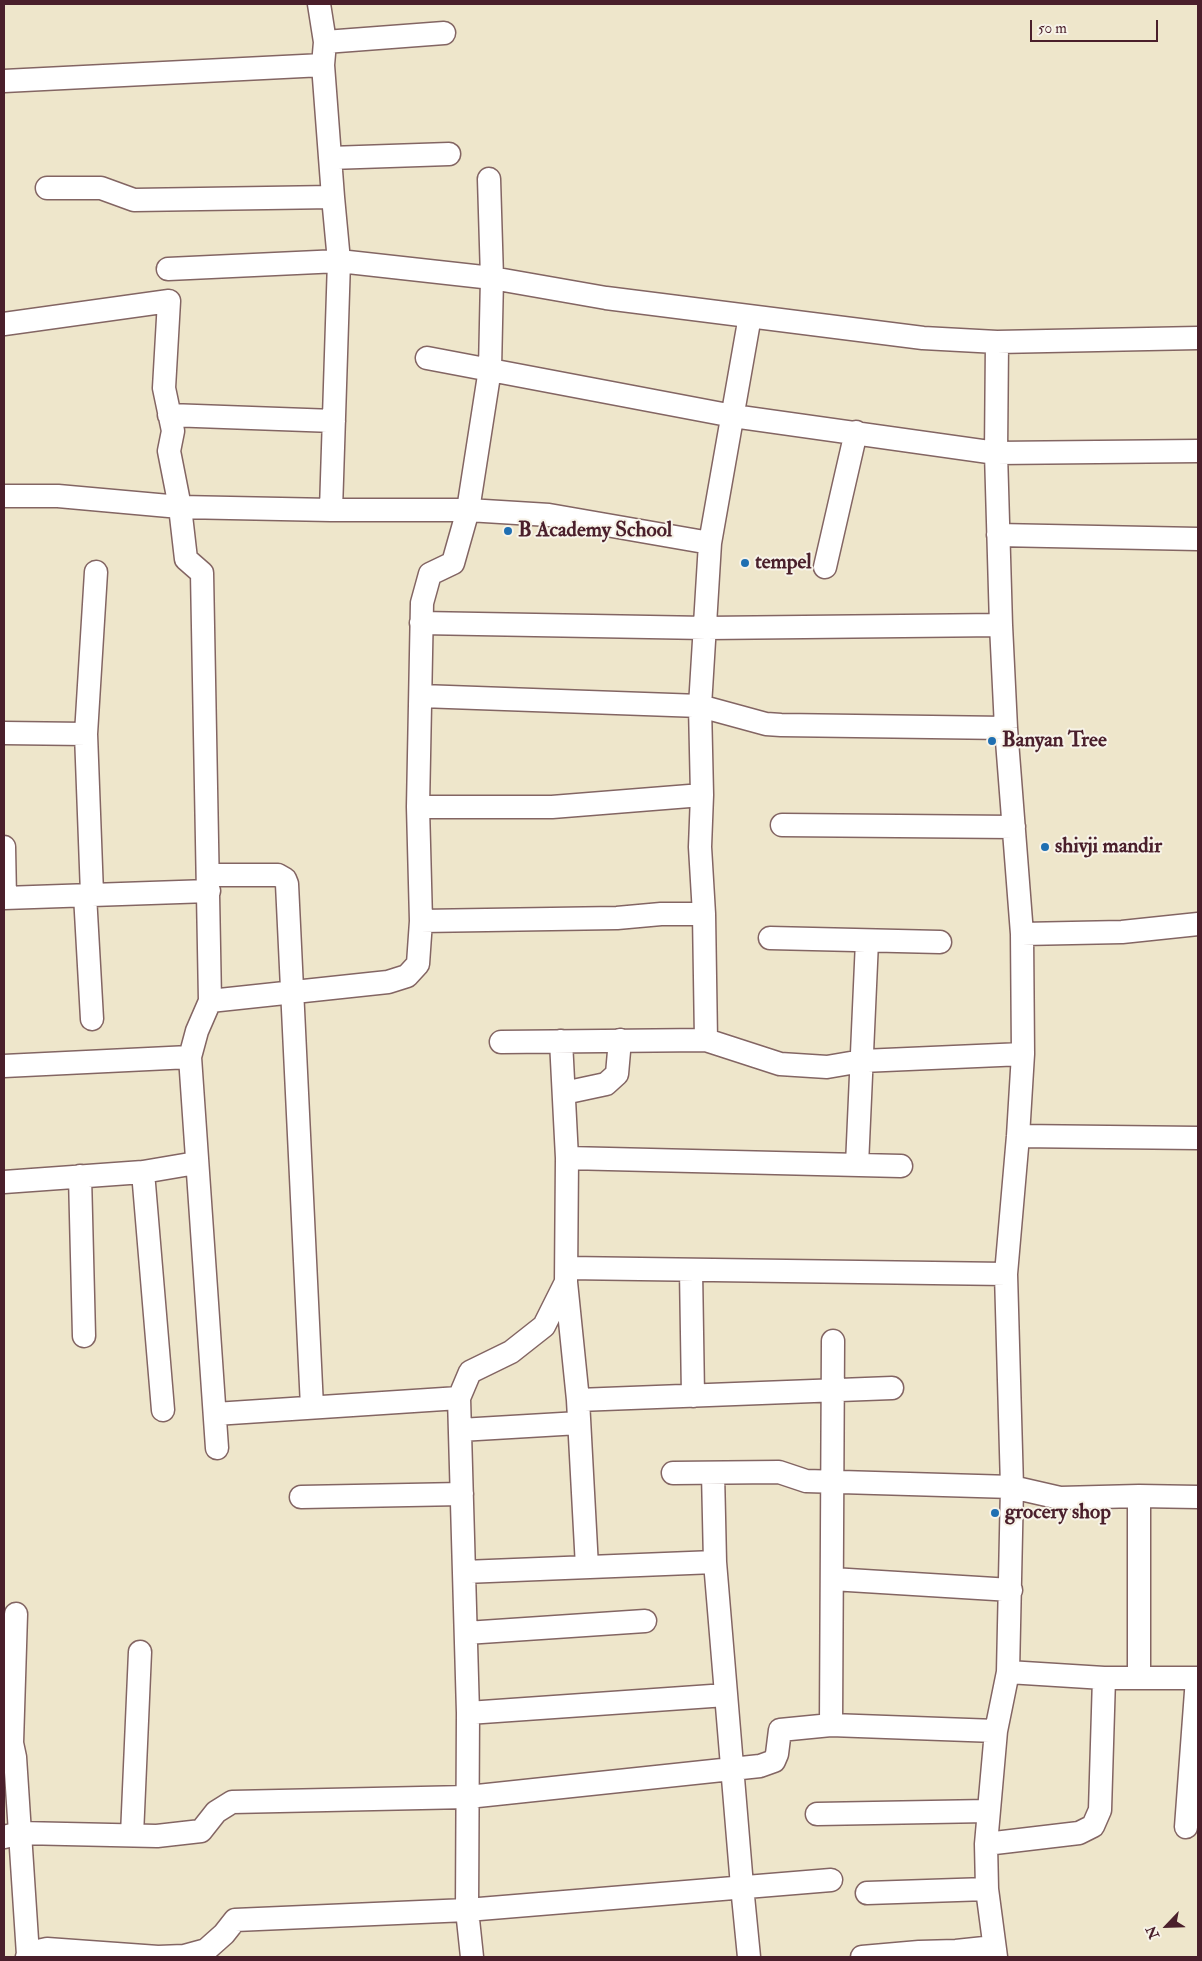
<!DOCTYPE html>
<style>
body{margin:0}
#map{position:relative;width:1202px;height:1961px;overflow:hidden;background:#eee6cb;font-family:"IM FELL Double Pica",serif}
canvas{display:block}
.frame{position:absolute;inset:0;border:5px solid #4a1f2b;pointer-events:none}
.north{position:absolute;left:1142px;top:1901px;width:50px;height:50px;-webkit-text-stroke:4px #f7f3e8;paint-order:stroke;rotate:246deg;font-size:14px;font-weight:700;line-height:20px;text-align:center;color:#4a1f2b}
.north::after{content:'';display:block;margin:auto;width:18px;height:22px;background:#4a1f2b;clip-path:polygon(50% 0,100% 100%,50% 72%,0 100%)}
.scale{position:absolute;left:1030px;top:20px;width:128px;height:22px;box-sizing:border-box;border:2px solid #4a1f2b;border-top:0;padding-left:6px;font-size:15px;line-height:18px;white-space:nowrap;color:#4a1f2b;-webkit-text-stroke:4px #f7f3e8;paint-order:stroke}
</style>
<div id="map">
<canvas width="1202" height="1961"></canvas>
<div class="frame"></div>
<div class="north">N</div>
<div class="scale">50 m</div>
</div>
<script>
const ctx = document.querySelector('canvas').getContext('2d');
ctx.lineJoin = 'round';
const poly = rows => new Path2D(rows.map(r => 'M' + r).join(''));
function stroke(path, color, width, dash) { ctx.strokeStyle = color; ctx.lineWidth = width; ctx.lineCap = dash ? 'butt' : 'round'; ctx.setLineDash(dash || []); ctx.stroke(path); }
function drawText(font, color, halo, rows, align = 'center') {
  ctx.font = font + ' "IM FELL Double Pica",serif'; ctx.lineWidth = 4; ctx.setLineDash([]); ctx.textBaseline = 'middle'; ctx.strokeStyle = halo; ctx.fillStyle = color; for (const [text, x, y, turn = 0] of rows) {
    ctx.save(); ctx.translate(x, y); ctx.rotate((+turn || 0) * Math.PI / 180); ctx.textAlign = isNaN(turn) ? turn : align; if (halo) ctx.strokeText(text, 0, 0); ctx.fillText(text, 0, 0); ctx.restore();
  }
}
const minor = poly([
 [319,4,325,42,323,65,333,197,339,261,331,510],
 [325,42,444,33],
 [4,81,323,65],
 [330,158,449,154],
 [47,188,101,188,134,200,333,197],
 [168,269,339,261,492,278,606,298,923,338,997,342,1198,338],
 [4,324,169,301,164,388,173,431,169,451,180,507,186,559,202,573,210,1001,197,1031,190,1057,217,1448],
 [427,358,733,416,996,453,1198,451],
 [169,415,334,421],
 [4,496,58,496,180,507,331,510,468,510,549,515,710,543],
 [998,535,1198,539],
 [825,567,856,432],
 [421,623,706,628,1001,625],
 [421,696,700,706,766,724,781,725,1006,728],
 [4,733,86,734],
 [418,807,552,807,702,795],
 [782,825,1014,827],
 [4,847,5,898],
 [209,875,278,875,285,879,287,884,312,1407],
 [92,894,86,734,96,572],
 [85,895,92,1019],
 [4,898,209,891],
 [421,921,617,918,661,914,704,914],
 [1022,934,1122,932,1198,924],
 [770,938,940,942],
 [210,1001,388,982,407,976,418,964,421,921,418,807,422,603,430,574,453,563,468,510,490,369,492,278,489,179],
 [706,1040,704,914,700,847,702,795,700,706,710,543,750,316],
 [561,1041,567,1158,566,1282,578,1400,587,1567],
 [501,1042,706,1040,780,1064,827,1067,862,1061,1023,1054],
 [4,1066,190,1057],
 [564,1093,606,1084,617,1074,620,1040],
 [1018,1136,1198,1138],
 [567,1158,901,1166],
 [857,1165,867,941],
 [143,1172,163,1410],
 [80,1176,84,1336],
 [4,1182,143,1172,196,1163],
 [567,1268,1006,1274],
 [691,1270,693,1396],
 [578,1400,892,1388],
 [215,1414,459,1398],
 [460,1430,579,1423],
 [673,1473,779,1472,806,1481,1012,1487,1060,1498,1139,1496,1198,1497],
 [713,1473,715,1562,742,1886,749,1957],
 [1139,1496,1139,1678],
 [301,1497,462,1494],
 [464,1572,715,1562],
 [832,1579,1011,1590],
 [466,1633,645,1621],
 [1008,1672,1104,1678,1198,1678],
 [468,1713,726,1695],
 [831,1725,833,1341],
 [4,1735,12,1743,15,1757,28,1955],
 [12,1743,16,1614],
 [817,1814,988,1811],
 [1186,1827,1197,1678],
 [132,1835,140,1652],
 [4,1837,20,1833,157,1836,201,1831,216,1812,232,1802,468,1797,760,1766,774,1761,777,1754,780,1730,831,1725,996,1731],
 [986,1844,1079,1833,1093,1826,1100,1810,1104,1678],
 [867,1893,987,1889],
 [27,1957,38,1951,47,1949,158,1957,184,1956,206,1950,224,1934,235,1920,467,1910,831,1880],
 [472,1957,467,1910,468,1713,459,1398,470,1372,511,1352,544,1326,566,1282],
 [862,1957,919,1952,956,1951,994,1947],
 [996,1957,987,1889,986,1844,996,1731,1008,1672,1012,1487,1006,1274,1018,1136,1023,1054,1022,934,1006,728,1001,625,996,453,997,342]
]);
const markers = [
 [508,531,5,"#1f6fb2"],
 [745,563,5,"#1f6fb2"],
 [992,741,5,"#1f6fb2"],
 [1045,847,5,"#1f6fb2"],
 [995,1513,5,"#1f6fb2"]
];
const poiNames = [
 ["B Academy School",518,531],
 ["tempel",755,563],
 ["Banyan Tree",1002,741],
 ["shivji mandir",1055,847],
 ["grocery shop",1005,1513]
];
stroke(minor, '#836563', 25);
stroke(minor, '#fff', 22);
for (const [x, y, r, color] of markers) { const dot = new Path2D(); dot.arc(x, y, r, 0, 2 * Math.PI); ctx.fillStyle = color; ctx.fill(dot); stroke(dot, '#f7f3e8', 2); }
drawText('bold 21px', '#4a1f2b', '#f7f3e8', poiNames, 'left');
</script>
